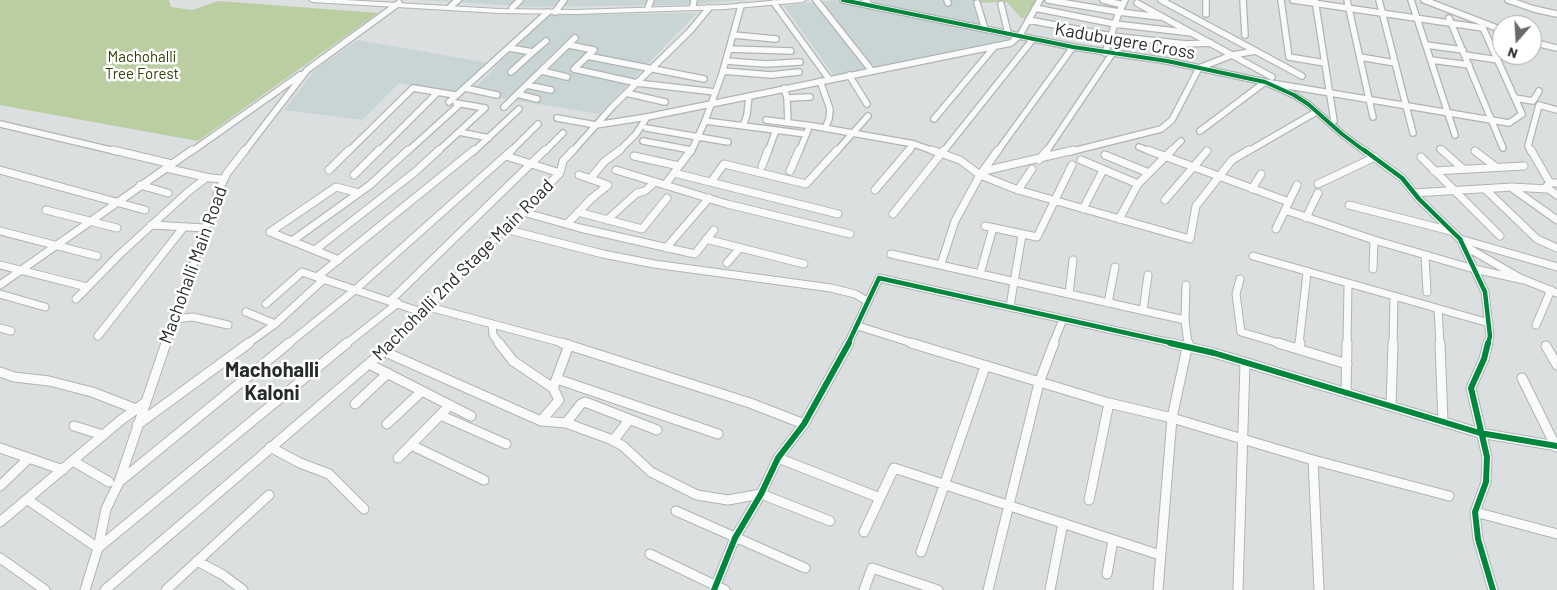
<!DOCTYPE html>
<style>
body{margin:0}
#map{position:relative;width:1557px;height:590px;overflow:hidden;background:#dbdfdf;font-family:Barlow,sans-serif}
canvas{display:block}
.north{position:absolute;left:1492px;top:15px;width:50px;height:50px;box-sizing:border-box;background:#fff;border:1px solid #a9aaaa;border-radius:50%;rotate:199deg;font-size:14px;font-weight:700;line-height:20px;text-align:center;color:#282b2b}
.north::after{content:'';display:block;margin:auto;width:18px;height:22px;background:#676a6a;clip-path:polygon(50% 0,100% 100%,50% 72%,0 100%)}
</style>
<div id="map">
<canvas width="1557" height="590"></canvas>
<div class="north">N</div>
</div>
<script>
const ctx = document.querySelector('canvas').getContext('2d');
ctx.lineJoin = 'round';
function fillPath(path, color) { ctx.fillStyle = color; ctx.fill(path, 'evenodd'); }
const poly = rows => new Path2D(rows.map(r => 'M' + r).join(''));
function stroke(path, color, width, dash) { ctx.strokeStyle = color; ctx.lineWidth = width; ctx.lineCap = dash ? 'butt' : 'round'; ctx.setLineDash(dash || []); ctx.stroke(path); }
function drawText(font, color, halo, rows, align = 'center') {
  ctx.font = font + ' Barlow,sans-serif'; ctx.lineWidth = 5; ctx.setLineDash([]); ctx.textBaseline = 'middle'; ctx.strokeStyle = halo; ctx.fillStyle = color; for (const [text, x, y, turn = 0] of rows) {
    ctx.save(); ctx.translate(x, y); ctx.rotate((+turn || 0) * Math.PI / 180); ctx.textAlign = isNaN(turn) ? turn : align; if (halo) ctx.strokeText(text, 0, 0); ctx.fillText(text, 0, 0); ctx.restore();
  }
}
const built = poly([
 [420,0,747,0,677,5,533,7],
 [835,0,1014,37,1005,42,835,77,784,6],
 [871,0,972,0,979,26,879,7],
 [697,13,599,114,470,93,546,15],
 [358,40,488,63,454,92,399,83,362,120,284,110,316,69]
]);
const green = poly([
 [972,0,1039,0,1028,18,1021,18,1007,2,974,3]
]);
const forest = poly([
 [0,0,169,0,171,7,192,10,218,1,378,13,198,141,0,105]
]);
const minorFar2 = poly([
 [816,0,872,71],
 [843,0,1073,47,1167,61,1265,82,1294,95,1308,104,1342,134,1366,152],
 [947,0,948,3],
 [1048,0,1119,12,1105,53],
 [1103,0,1123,5],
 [1125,0,1119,12,1160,17],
 [1161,0,1302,76],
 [1206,0,1206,14],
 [1243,0,1245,35],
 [1281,0,1289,57,1325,63],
 [1315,0,1334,121],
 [1347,0,1373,117],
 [1379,0,1413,133],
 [1411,0,1455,135],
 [1424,0,1502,30],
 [1508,0,1534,9,1557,14],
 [774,3,829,79],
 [977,3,985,29],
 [1137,3,1272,77],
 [1001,4,1008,33],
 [451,6,458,0],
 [693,6,694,0],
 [512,8,520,0],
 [648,8,651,0],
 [1035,8,1115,24,1192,33],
 [555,12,564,0],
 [1449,18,1503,148],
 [1029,20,1111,36,1186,44,1211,43],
 [733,35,776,39],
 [1532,42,1557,48],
 [569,45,594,50,574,69],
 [1426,45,1463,50],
 [509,48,533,52,511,72],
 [729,49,791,51],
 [533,52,546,41],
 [1465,55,1498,60],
 [587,56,704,79],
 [1360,57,1395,63],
 [1431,60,1469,65],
 [726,61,766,64,800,62],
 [574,69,637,83,715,92],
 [542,71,567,77],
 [723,71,771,75,799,72],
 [849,75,867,104],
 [820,81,830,109,829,119,825,128],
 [527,85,551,90],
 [465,88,497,95],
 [784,88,787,98,788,123],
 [626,93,665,102],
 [517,94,537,99],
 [787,98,810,97],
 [1515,98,1533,101,1539,91],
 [449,102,548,12],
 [456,103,485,108],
 [504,107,575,38],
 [557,118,596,125,647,117,1011,43,1020,35,1040,0],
 [934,119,995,46],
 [766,120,813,126,914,144,936,152],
 [705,121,806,134],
 [0,124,119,152],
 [743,126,747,115,749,96],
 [646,128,728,142],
 [1200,131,1265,82,1509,123,1522,114,1483,28,1293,0],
 [459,132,489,138],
 [643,141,691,150],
 [1139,147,1152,152],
 [1440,149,1443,152],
 [191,152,300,75],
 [244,152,307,70,399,3],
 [348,152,413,88,455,95],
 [378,152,438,92],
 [407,152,460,104],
 [437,152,485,108],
 [473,152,519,109],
 [510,152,538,124],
 [544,152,563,133],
 [572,152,613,106,690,31,709,8],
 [618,152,636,134,647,117],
 [691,152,705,121,722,74,741,6],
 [768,152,776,130],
 [799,152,808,130],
 [836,152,868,116],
 [908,152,914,144],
 [943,152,1033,39],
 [997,152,1073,47],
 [1046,152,1112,54],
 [1069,152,1161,129,1172,120,1199,68,1232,55,1256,51],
 [1170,152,1181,141],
 [1247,152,1316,112],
 [1531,152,1528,146,1539,105,1557,110]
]);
const minorFar1 = poly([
 [113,150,172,164],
 [932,150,960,160,980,175,1018,190,1190,239,1196,206,1232,160,1249,150],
 [1148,150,1289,202],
 [1364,150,1402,178,1419,199,1460,239,1485,292,1490,336,1488,344],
 [1442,150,1463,169],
 [1531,150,1550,183],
 [1475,151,1496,167],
 [1105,155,1149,173],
 [506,156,560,173],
 [634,156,679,166],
 [1421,157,1500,236],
 [1039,160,1047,150],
 [1081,160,1138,184],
 [762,166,768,150],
 [166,168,210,178,224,179],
 [0,170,145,210],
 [329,170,349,150],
 [616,170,727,204,850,234],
 [790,171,799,150],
 [984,171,1074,150],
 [1434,171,1524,166],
 [674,173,838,214],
 [354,175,379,150],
 [590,179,604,162,620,150],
 [711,182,724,164,806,184,837,150],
 [1557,183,1550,183,1546,187,1557,195],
 [1318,184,1375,157],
 [140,185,168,193],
 [665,185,691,150],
 [1512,188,1557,220],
 [1252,189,1261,174],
 [1485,189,1537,239,1557,248],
 [875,190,909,150],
 [1018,190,1032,169],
 [1414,193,1512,187,1547,189],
 [1165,200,1207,151],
 [1349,205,1451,231],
 [1083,209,1101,174],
 [46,210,117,228],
 [1285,210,1374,240,1474,269,1524,280],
 [523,212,580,228,695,254,714,230],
 [578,212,642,229,667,198],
 [893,214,944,150],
 [1306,218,1318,193],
 [1119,219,1138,184,1172,150],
 [607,220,637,193,645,191,655,182],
 [567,224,591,199,608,185,579,175],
 [151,225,205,228],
 [985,226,1037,237,1072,165],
 [505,229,603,254,654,264,831,288,855,294,867,301],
 [1276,229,1297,185],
 [0,231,97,256],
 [706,239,804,264],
 [1460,239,1557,267],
 [292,241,370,185,408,150],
 [1463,245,1520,278,1557,293],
 [666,248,709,198],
 [315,250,415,172,439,150],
 [891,254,1185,320],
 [1425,255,1427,292],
 [1253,256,1489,323],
 [339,260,270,232,336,187,359,193],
 [727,263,740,248],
 [941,264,955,221,980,175,998,150],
 [0,265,87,287],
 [1373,269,1374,240],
 [980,274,993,228],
 [317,277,474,150],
 [1240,279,1236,294,1241,332,1282,344],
 [0,285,192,150],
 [1186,285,1185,320,1188,344],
 [0,294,45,307],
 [1069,294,1073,260],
 [76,299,120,254,189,191,206,178],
 [390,301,545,150],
 [1108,303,1115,267],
 [266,304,302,272,424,313],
 [1010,306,1022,235],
 [429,307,567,344],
 [1438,309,1440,344],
 [1143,311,1148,275],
 [246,312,275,324],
 [174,319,193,317,228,325],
 [492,324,493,335,500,344],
 [1536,325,1551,290],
 [858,326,915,344],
 [0,328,11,331],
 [98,336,183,228],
 [166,344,218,192,227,173,245,150],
 [247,344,275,324,324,279],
 [288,344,356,289,512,150],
 [346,344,398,303],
 [391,344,560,173,563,161,573,150],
 [848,344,879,278,1176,344],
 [1053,344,1063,319],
 [1299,344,1307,273],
 [1347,344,1348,284],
 [1393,344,1394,297]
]);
const minor = poly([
 [499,343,513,361,553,388],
 [562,343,750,403,804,424],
 [911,343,1109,403,1172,418,1313,460,1449,496],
 [1170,343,1214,353,1480,433,1557,446],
 [1278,343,1347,364],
 [1440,343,1443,422],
 [1488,343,1484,359,1471,388,1487,457,1486,482,1475,512,1478,539,1493,590],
 [1546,346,1557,365],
 [1299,349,1300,343],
 [383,351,541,421,566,423,610,439,623,446,651,472,697,495,728,500,761,494,830,521],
 [369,364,471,416],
 [0,372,14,377,49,381,92,392,136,409],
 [1522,378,1556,447],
 [557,379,718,434],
 [1346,392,1347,343],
 [355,404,388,373],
 [1391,406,1393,343],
 [440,415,506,444],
 [541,421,559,400,553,388,569,345],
 [566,423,581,404,585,402,657,430],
 [387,424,422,391],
 [137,425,249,343],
 [74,426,103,435],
 [613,441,629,420],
 [411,445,484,480],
 [270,447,300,463,329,474,364,509],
 [0,448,63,470],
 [398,458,450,405],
 [778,458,880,498],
 [1313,460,1319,590],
 [73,461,109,482],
 [119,482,289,343],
 [0,486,29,458],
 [28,500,98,548,347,343],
 [1089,500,1109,403],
 [676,511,805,568],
 [1475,512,1557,534],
 [0,522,121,420,146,402],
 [864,532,894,468,1160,555],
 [921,552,985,367],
 [650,554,725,590],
 [0,558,45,590],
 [197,561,223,575,243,590],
 [1107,574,1113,540],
 [85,590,98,548,106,509,119,482,166,343],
 [105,590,393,343],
 [166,590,269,495],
 [714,590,735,538,761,494,778,458,804,424,849,343],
 [864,590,872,568,938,590],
 [988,590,1039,383,1054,343],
 [1050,590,1063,523],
 [1158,590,1172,418,1188,343],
 [1238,590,1245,363]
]);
const major = poly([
 [309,0,345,0,499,9,576,10,725,5,781,0,806,0,803,2,725,9,576,14,499,13,312,2,309,0],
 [862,0,869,0,874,6,869,7,862,0]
]);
const cyclewayFar2 = poly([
 [843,0,1073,47,1167,61,1265,82,1294,95,1308,104,1342,134,1366,152]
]);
const cyclewayFar1 = poly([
 [1364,150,1402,178,1419,199,1460,239,1485,292,1490,336,1488,344],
 [848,344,879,278,1176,344]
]);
const cycleway = poly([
 [1170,343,1214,353,1480,433,1557,446],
 [1488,343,1484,359,1471,388,1487,457,1486,482,1475,512,1478,539,1493,590],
 [714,590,735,538,761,494,778,458,804,424,849,343]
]);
const farParknames = [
 ["Machohalli",142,57],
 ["Tree Forest",142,74]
];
const streetNames = [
 ["Kadubugere Cross",1125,41,10],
 ["Machohalli Main Road",193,265,-70],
 ["Machohalli 2nd Stage Main Road",463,270,-45]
];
const quarterNames = [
 ["Machohalli",272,370],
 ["Kaloni",272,393]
];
fillPath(built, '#c9d5d4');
fillPath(green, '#bed0aa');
fillPath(forest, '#bacea1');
stroke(minorFar2, '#b1b4b4', 8);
stroke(minorFar1, '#b1b4b4', 9);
stroke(minor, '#b1b4b4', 11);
stroke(major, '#b1b4b4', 2);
stroke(minorFar2, '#fafafa', 5.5);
stroke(minorFar1, '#fafafa', 7);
stroke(minor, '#fafafa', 9);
fillPath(major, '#fafafa');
stroke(cyclewayFar2, '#00873e', 4);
stroke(cyclewayFar1, '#00873e', 4.5);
stroke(cycleway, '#00873e', 6);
drawText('15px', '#2f4205', '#fff', farParknames);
drawText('18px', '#282b2b', '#fff', streetNames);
drawText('bold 20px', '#282b2b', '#fff', quarterNames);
</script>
